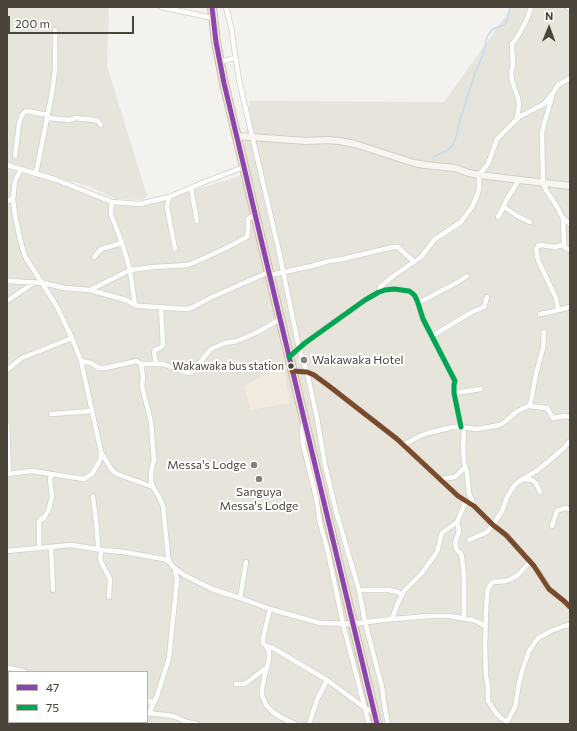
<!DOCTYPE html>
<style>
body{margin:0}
#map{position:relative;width:577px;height:731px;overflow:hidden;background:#f4f2ee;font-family:Commissioner,sans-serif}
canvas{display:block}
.frame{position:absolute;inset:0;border:8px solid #4b4439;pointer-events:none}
.legend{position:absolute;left:8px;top:671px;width:140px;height:52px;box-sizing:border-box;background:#fff;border:1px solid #b7b4b0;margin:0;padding:5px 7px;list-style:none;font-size:12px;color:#4b4439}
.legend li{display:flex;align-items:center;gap:8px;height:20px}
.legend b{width:20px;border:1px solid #b7b4b0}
.north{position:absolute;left:529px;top:8px;width:40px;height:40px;-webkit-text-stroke:3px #fff;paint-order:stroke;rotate:1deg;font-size:11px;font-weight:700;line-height:16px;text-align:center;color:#4b4439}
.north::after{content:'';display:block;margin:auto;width:14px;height:18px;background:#4b4439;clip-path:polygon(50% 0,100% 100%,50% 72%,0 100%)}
.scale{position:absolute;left:8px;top:16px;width:126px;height:18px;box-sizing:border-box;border:2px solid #4b4439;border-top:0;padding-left:5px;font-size:12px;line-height:14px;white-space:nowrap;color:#4b4439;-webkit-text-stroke:3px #fff;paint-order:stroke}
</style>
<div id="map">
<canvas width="577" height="731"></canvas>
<div class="frame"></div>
<ul class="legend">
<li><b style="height:5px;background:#8e44ad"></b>47</li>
<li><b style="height:5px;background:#00a651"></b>75</li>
</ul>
<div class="north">N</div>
<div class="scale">200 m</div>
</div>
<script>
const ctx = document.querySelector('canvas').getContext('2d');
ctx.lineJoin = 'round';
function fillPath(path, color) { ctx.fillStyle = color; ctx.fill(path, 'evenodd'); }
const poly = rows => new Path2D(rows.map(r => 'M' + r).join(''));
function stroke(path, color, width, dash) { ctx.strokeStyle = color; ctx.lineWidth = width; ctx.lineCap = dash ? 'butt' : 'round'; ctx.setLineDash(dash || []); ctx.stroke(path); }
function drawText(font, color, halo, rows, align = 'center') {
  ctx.font = font + ' Commissioner,sans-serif'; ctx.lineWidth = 4; ctx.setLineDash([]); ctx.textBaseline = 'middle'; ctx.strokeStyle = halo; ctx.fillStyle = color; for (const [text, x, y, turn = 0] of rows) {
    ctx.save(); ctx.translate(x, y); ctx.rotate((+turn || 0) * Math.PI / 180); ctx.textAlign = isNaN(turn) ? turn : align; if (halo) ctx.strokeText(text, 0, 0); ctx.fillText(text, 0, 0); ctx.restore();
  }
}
const residential = poly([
 [7,7,109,7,107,66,147,196,143,200,116,199,89,186,7,165],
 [512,7,570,7,570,724,7,724,7,168,43,177,114,204,142,206,240,176,250,101,444,102],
 [9,672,147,672,147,722,9,722]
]);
const commercial = poly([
 [283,364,290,403,250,410,245,386]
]);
const stream = poly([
 [433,157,448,150,453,144,457,134,460,120,474,76,484,52,486,41,488,35,492,30,495,28,504,25,508,18,510,7]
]);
const street = poly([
 [161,7,213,18],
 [226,7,231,27,239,80,278,247,299,348,307,372,317,418,325,465,336,511,359,590,365,622,382,687,385,709,388,724],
 [568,7,570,9],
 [219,62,235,58],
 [570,78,558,85,553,93,543,128,542,133,543,183,546,190,556,205,563,218,570,224],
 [48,118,70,120,75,118,94,120,98,121,101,125],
 [517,120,519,104,518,98,512,81,511,74,513,64,512,44,518,36,527,19,531,7],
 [15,156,19,124,22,115,26,111,48,115],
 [7,165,57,180,112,202,140,204,169,197,207,181,244,167],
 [21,169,15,181,13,199,15,216,20,239,23,250,26,258,56,305,72,338,81,361,101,452,110,467,113,471,117,474,153,487,159,497,163,506,168,557,170,563],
 [36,173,52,93,55,70,55,30],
 [191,188,197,221],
 [169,197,167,207,175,249],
 [7,201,13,199],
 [112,202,111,209,111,214,122,243,130,270,135,305],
 [504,207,519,217,530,222],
 [498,217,501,212,507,199,519,180],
 [563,218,564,245,565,248,570,250],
 [94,257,101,249,122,243],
 [270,275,312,266,329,261,343,259,393,247,398,247,414,262],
 [7,281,43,283,65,288,90,290,126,300,135,305,140,306,186,309,191,308,212,297,269,272],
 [90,290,130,270,154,267,188,265,200,260,224,249,247,237,248,230,248,219,255,214],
 [379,292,380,287,392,277,421,257,435,239,461,222,472,207,477,196,479,189,479,175,488,164,497,139,519,117,544,104,553,93],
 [7,301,35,282],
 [418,303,458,282,467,276],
 [558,310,556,298,538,260,536,249,538,246,541,245,554,247,564,245],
 [540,314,551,312,570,307],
 [432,336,472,312,484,307,487,297],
 [289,357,305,343,365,300,379,292,385,290,394,289,409,291,412,293,415,296,418,303,423,319,455,381,454,385,454,393,461,427],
 [81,361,91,363,99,368,105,368,137,361,141,364,163,364,179,370,189,373,192,372,211,349,225,343,237,341,258,332,280,319],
 [141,364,143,377,142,386,151,422,154,460,151,471,151,481,153,487],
 [156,364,154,352,155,350,160,348,163,345,161,307],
 [7,370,14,364,22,358,72,338],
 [292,371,307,372,314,375,329,386,397,439,458,496,474,506,493,525,506,535,534,566,549,589,564,601,570,607],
 [454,393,481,389],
 [528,406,547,408,553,418,565,416,570,417],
 [51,414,92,411],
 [303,424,302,431,303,444,316,497,320,523,328,552,343,624,369,724],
 [7,425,9,473],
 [464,427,463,448,464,462,467,473,469,493,474,506],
 [403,445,420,436,428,433,453,427,461,427,476,429,489,427,500,425,506,421,516,412,528,406,530,404,531,401,536,374,543,348,544,332],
 [7,474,32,471,84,479,92,474,99,462,101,457,101,452],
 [440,479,455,477,465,467],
 [524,479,532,480,536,483,540,492],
 [93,497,97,530,98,549],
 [457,522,459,531,455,543,457,550,461,554,462,557,464,579,464,619],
 [552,526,557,511,565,508,570,509],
 [469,540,487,532,493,525,502,511,507,497,514,486,518,482,538,470,563,449,570,441],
 [51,547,53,590],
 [39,548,39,522,41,519,44,518,49,509,52,496,50,480,51,475],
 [102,550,100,557,101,562,110,579,109,597],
 [7,551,71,545,102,550,124,552,158,558,164,559,170,563,175,569,177,580,169,658,157,696,149,713,147,715],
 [176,569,184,575,212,589,240,598,270,609,320,623,353,624,382,620,429,616,449,616,473,620,478,622,485,626],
 [359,590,388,590,398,592,402,595],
 [240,598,246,562],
 [270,609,263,638,263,643,266,646,269,651,269,660,265,674,262,689,262,695,266,705,274,713,282,718,295,724],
 [392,619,397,605,404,591,422,573,434,556,437,552,442,533,457,522,466,501],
 [266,646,273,648,327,680,365,708,375,713],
 [9,668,25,672],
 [236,684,244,684,246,683,266,668],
 [7,696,9,679],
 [147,701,154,702],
 [149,713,156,714,173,716,187,722,197,724],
 [507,722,501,718,496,713,488,701,488,687,486,676,485,646,486,614,487,594,488,589,491,584,493,582,506,581,511,579,518,575,530,562],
 [139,724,141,722],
 [309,724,317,700,327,680],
 [506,724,515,707,519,683,523,668,529,651,535,642,538,638,551,631,564,626,570,625]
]);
const secondary = poly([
 [237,136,306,141,328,140,339,141,355,144,414,163,425,165,455,168,469,173,479,175,570,186]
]);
const highway = poly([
 [212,7,216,42,224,83,244,167,255,214,377,724]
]);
const bus1 = poly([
 [212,7,216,42,224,83,244,167,255,214,377,724]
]);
const bus2 = poly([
 [289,357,305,343,365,300,379,292,385,290,394,289,409,291,412,293,415,296,418,303,423,319,455,381,454,385,454,393,461,427]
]);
const bus3 = poly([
 [292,371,307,372,314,375,329,386,397,439,458,496,474,506,493,525,506,535,534,566,549,589,564,601,570,607]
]);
const markers = [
 [304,360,4,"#868178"],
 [291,366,3.5,"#4b4439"],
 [254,465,4,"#868178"],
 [259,479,4,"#868178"]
];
const busNames = [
 ["Wakawaka bus station",284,366]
];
const poiNames = [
 ["Wakawaka Hotel",312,360],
 ["Messa's Lodge",246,465,"right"],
 ["Sanguya",259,492,"center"],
 ["Messa's Lodge",259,506,"center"]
];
fillPath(residential, '#e7e4dc');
fillPath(commercial, '#f3ebdf');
stroke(stream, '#c0ddf1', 1.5);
stroke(street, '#d2d0cb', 6);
stroke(secondary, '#d3cfc5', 8);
stroke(highway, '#ccbfa9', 10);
stroke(street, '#fdfdfc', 4.5);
stroke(secondary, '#f7f6f1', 6);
stroke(highway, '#ede8db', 8);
stroke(bus1, '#8e44ad', 5);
stroke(bus2, '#00a651', 5);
stroke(bus3, '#7a4b2a', 5);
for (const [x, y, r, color] of markers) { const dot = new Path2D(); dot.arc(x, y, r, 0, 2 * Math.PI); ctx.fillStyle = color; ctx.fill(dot); stroke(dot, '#fff', 1.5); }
drawText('11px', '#4b4439', '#fff', busNames, 'right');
drawText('12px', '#4b4439', '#fff', poiNames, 'left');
</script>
